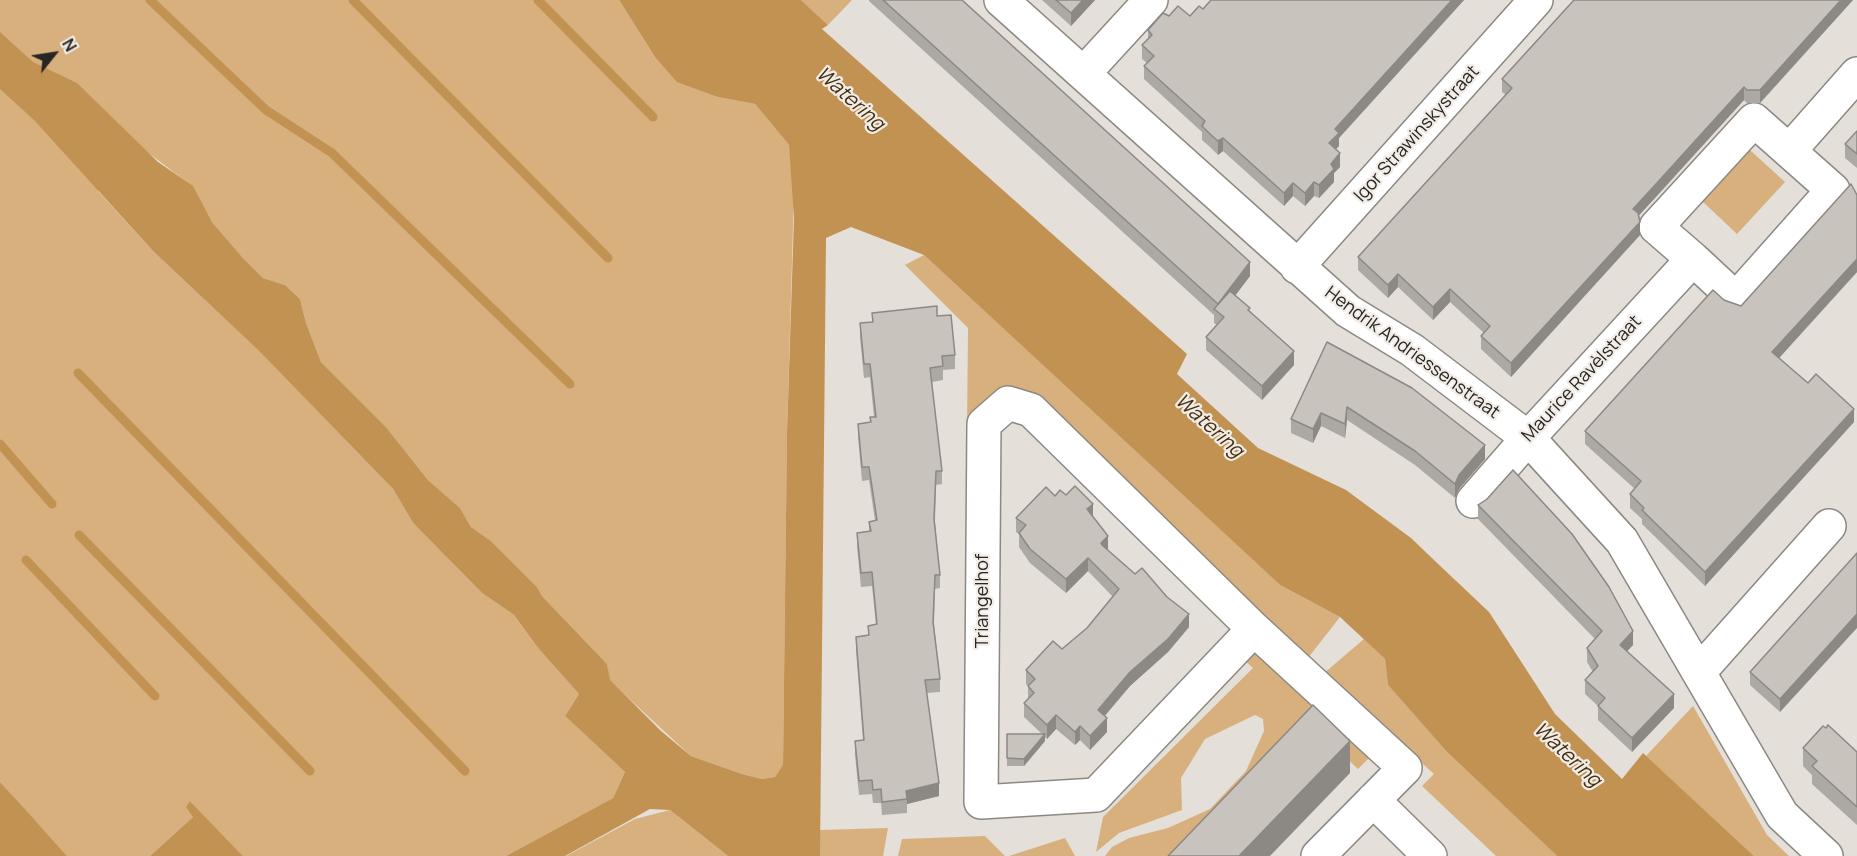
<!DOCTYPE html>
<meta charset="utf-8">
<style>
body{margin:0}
#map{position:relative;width:1857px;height:856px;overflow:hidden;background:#e4dfd9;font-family:Manrope,sans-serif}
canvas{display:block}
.north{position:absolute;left:24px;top:24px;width:60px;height:60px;-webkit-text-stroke:4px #f1ece6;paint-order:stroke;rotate:60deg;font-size:16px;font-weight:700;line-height:24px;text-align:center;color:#282623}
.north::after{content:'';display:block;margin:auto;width:21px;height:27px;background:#282623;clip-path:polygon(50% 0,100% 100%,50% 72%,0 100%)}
</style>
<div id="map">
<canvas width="1857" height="856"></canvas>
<div class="north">N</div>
</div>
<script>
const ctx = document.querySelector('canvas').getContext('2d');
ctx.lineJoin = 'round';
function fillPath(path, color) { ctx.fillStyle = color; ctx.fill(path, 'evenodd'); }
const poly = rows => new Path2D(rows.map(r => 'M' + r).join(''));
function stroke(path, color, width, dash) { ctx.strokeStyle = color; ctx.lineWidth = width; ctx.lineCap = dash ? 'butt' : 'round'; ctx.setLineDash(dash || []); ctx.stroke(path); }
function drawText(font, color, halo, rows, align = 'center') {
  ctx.font = font + ' Manrope,sans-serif'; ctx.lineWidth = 4.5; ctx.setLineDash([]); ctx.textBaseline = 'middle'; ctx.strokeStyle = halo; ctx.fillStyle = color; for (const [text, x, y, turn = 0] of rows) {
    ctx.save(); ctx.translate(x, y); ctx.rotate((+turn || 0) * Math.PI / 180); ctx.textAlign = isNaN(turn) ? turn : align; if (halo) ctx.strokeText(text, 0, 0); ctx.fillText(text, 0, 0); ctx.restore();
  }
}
const green = poly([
 [0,0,619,0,655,57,718,97,755,104,789,145,794,191,787,433,783,766,775,777,762,779,742,774,691,756,609,680,607,664,542,596,537,587,491,541,471,527,460,508,428,480,386,427,321,362,306,323,300,299,285,285,263,278,243,258,212,222,192,186,146,151,98,191,154,252,259,351,393,489,413,523,482,593,514,615,538,648,579,694,565,716,625,772,613,798,506,856,243,856,190,801,193,817,150,856,67,856,0,782],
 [801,0,852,0,828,25],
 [1750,150,1785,182,1737,234,1703,202],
 [924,255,1280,585,1340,617,1308,658,1034,395,1004,386,990,395,967,430,968,328,905,265],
 [1364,639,1385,659,1388,685,1446,751,1557,856,1496,856,1422,786,1434,774,1323,674],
 [1257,651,1372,755,1358,769,1320,733,1196,856,1105,856,1112,847,1129,838,1168,828,1210,809,1246,771,1264,731,1263,719,1255,715,1205,739,1181,778,1182,810,1119,833,1096,852,1103,817,1253,668,1241,657],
 [1693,706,1767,835,1789,856,1754,856,1646,756],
 [670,810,728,856,566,856,635,819],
 [888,828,883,856,820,856,820,830],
 [985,836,1005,856,898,856,902,839],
 [1065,838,1075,856,1009,856]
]);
const water = poly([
 [619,0,801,0,828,25,822,29,1187,354,1177,374,1258,448,1346,490,1411,538,1435,561,1489,612,1555,714,1622,779,1643,753,1754,856,1557,856,1446,751,1388,685,1385,659,1340,617,1280,585,924,255,851,227,826,238,820,856,728,856,670,810,650,809,565,856,506,856,613,798,625,772,565,716,579,694,538,648,514,615,482,593,413,523,393,489,259,351,154,252,34,120,0,89,0,32,33,62,77,83,158,162,193,186,212,222,243,258,263,278,285,285,300,299,306,323,321,362,386,427,428,480,460,508,471,527,491,541,537,587,542,596,607,664,610,680,661,731,691,756,742,774,762,779,775,777,783,765,787,433,794,218,789,145,755,104,718,97,677,82,655,57],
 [0,782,24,808,67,856,0,856],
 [190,801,243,856,150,856,193,817,186,807]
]);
const stream = poly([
 [150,0,266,110,332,153,570,384],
 [353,0,608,258],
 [538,0,653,117],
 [78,373,465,771],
 [0,444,52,504],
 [79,535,310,771],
 [26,560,155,696]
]);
const minor = poly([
 [1001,0,1348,311,1412,350,1528,438,1622,541,1782,815,1826,856],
 [1084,73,1151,0],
 [1790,150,1857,74],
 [1297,267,1536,0],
 [1473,501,1528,438,1693,259,1736,299,1833,190,1754,120,1656,227,1693,259],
 [1254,629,1096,795,981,802,984,424,1008,403,1031,410,1254,629,1405,768,1318,856],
 [1699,672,1829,526],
 [1373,800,1430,856]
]);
const wall = poly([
 [869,0,962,0,1250,276,1235,296,1250,311,1294,365,1262,400,1206,350,1206,337,1217,325,1214,323,1214,315,869,1],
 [1042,0,1095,0,1071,26],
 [1211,0,1464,0,1339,138,1339,146,1336,149,1340,167,1334,173,1334,182,1319,198,1314,196,1305,206,1293,196,1284,206,1223,151,1218,155,1210,147,1202,140,1202,132,1144,79,1144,66,1147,63,1142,59,1142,45,1148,39,1148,30,1169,16,1190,16,1203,9],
 [1853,0,1760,103,1747,103,1744,100,1656,197,1638,216,1640,235,1511,377,1481,349,1481,336,1484,333,1450,302,1433,320,1398,287,1388,298,1358,270,1358,257,1506,95,1502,92,1502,79],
 [1857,131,1857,168,1845,158,1845,144],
 [1857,195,1857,272,1778,358,1854,422,1705,586,1642,524,1642,519,1630,508,1630,494,1635,489,1585,444,1585,431,1724,300,1741,306],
 [872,313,937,316,955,355,955,369,943,370,943,380,932,382,942,471,942,484,936,485,935,522,940,575,940,588,935,589,934,624,940,679,940,692,926,693,939,796,907,804,907,813,882,815,881,803,873,803,872,794,859,795,855,755,855,741,863,740,856,650,856,637,868,635,868,626,876,625,872,586,861,587,857,547,857,533,869,532,869,522,875,521,869,480,862,481,858,437,858,424,870,422,870,417,874,417,870,377,864,378,860,337,860,323,872,322],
 [1327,342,1485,459,1459,489,1455,498,1415,465,1347,420,1345,438,1321,426,1313,443,1291,433,1291,419],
 [1055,496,1093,517,1107,550,1189,627,1168,652,1130,686,1104,716,1107,732,1090,750,1080,740,1075,745,1056,729,1047,739,1045,737,1045,741,1024,766,1007,766,1007,734,1042,734,1024,717,1024,703,1028,700,1028,686,1026,684,1026,670,1062,649,1087,628,1113,597,1088,571,1066,593,1030,563,1019,547,1019,534,1016,532,1016,518],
 [1478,505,1633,645,1627,651,1674,708,1632,752,1598,720,1598,706,1585,694,1585,680,1593,672,1587,662,1587,648,1595,639,1478,519],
 [1857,553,1780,712,1750,685,1750,672],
 [1803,748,1857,752,1857,825,1812,784,1812,775,1803,766]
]);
const shadedWall = poly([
 [1083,0,1095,0,1071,26,1071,13],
 [1452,0,1464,0,1339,138,1339,146,1329,156,1329,143,1335,129],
 [1841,0,1853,0,1760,103,1760,90],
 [1744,87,1744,100,1633,222,1633,209],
 [1223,138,1223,151,1218,155,1218,141],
 [1340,153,1340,167,1334,173,1334,182,1319,198,1319,185,1331,164],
 [1314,182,1314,196,1305,206,1305,193],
 [1293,183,1293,196,1284,206,1284,193],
 [1640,222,1640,235,1511,377,1511,363],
 [1857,259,1857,272,1772,366,1772,352],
 [1250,262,1250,276,1221,314,1218,304],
 [1398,274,1398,287,1388,298,1388,285],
 [1450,289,1450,302,1433,320,1433,307],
 [1294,351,1294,365,1262,400,1262,386],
 [1347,407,1347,420,1345,438,1345,424],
 [1854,409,1854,422,1705,586,1705,572],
 [1321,413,1321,426,1313,443,1313,429],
 [1485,445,1485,459,1459,489,1455,498,1455,484,1459,475],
 [1093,504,1093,517,1087,509],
 [1108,536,1108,550,1101,556,1101,543],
 [1088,558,1088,571,1066,593,1066,579],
 [1189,614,1189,627,1168,652,1130,686,1098,724,1098,710,1130,672],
 [1857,614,1857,628,1780,712,1780,699],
 [1633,631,1633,645,1620,659,1620,645],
 [1674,694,1674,708,1632,752,1632,738],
 [1056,715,1056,729,1047,739,1047,725],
 [1107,718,1107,732,1090,750,1090,736],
 [1080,726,1080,740,1075,745,1075,732],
 [1045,734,1045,741,1024,766,1024,759],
 [1350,741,1350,773,1270,856,1239,856],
 [939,783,939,796,907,804,906,791]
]);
const building = poly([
 [883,0,962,0,1250,262,1218,304,883,0],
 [1056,0,1083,0,1071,13,1056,0],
 [1211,0,1452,0,1335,129,1339,133,1329,143,1340,153,1331,164,1334,169,1319,185,1314,182,1305,193,1293,183,1284,193,1223,138,1218,141,1210,134,1202,126,1205,121,1144,66,1154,56,1142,45,1152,35,1148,30,1163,13,1169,16,1178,6,1190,16,1199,6,1203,9,1211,0],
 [1574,0,1841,0,1760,90,1747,90,1744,87,1656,184,1633,209,1638,213,1640,222,1511,363,1481,336,1490,326,1450,289,1433,307,1398,274,1388,285,1358,257,1512,88,1502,79,1574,0],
 [1857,131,1857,154,1845,144,1857,131],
 [1851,184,1857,195,1857,259,1772,352,1808,383,1816,374,1854,409,1705,572,1642,510,1644,508,1630,494,1641,481,1585,431,1713,290,1724,300,1741,306,1851,184],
 [1230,291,1250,308,1248,310,1294,351,1262,386,1206,337,1224,317,1214,309,1230,291],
 [937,306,937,316,951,315,955,355,942,356,943,366,930,368,942,471,936,471,934,519,940,575,935,575,933,622,940,679,925,680,939,783,906,791,907,799,882,802,881,789,873,790,872,780,859,781,855,741,864,740,856,637,869,635,868,626,877,624,872,572,861,573,857,533,871,531,869,522,877,520,869,467,862,467,858,424,871,422,870,417,876,417,870,364,864,364,860,323,873,322,872,313,937,306],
 [1327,342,1412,388,1485,445,1459,475,1455,484,1415,451,1347,407,1345,424,1321,413,1313,429,1291,419,1327,342],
 [1513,470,1572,534,1609,587,1633,631,1620,645,1674,694,1632,738,1598,706,1605,698,1585,680,1598,666,1587,648,1602,631,1478,505,1487,499,1513,470],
 [1075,486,1093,504,1087,509,1108,536,1101,543,1102,545,1135,574,1142,568,1167,597,1189,614,1168,639,1130,672,1098,710,1107,718,1090,736,1080,726,1075,732,1056,715,1047,725,1024,703,1034,693,1028,686,1035,679,1026,670,1053,641,1062,649,1087,628,1119,589,1088,558,1066,579,1030,549,1019,533,1026,525,1016,518,1046,487,1055,496,1060,490,1066,495,1075,486],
 [1857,553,1857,614,1780,699,1750,672,1857,553],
 [1313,705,1350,741,1239,856,1168,856,1313,705],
 [1828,725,1857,752,1857,807,1812,766,1817,761,1803,748,1823,726,1826,728,1828,725],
 [1007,734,1045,734,1024,759,1007,758,1007,734]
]);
const streetNames = [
 ["Igor Strawinskystraat",1417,134,-48],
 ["Hendrik Andriessenstraat",1412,353,36],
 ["Maurice Ravèlstraat",1582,379,-47],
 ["Triangelhof",983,601,-90]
];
const waterNames = [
 ["Watering",850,99,42],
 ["Watering",1209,426,42],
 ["Watering",1567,755,43]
];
fillPath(green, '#d8b07e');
fillPath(water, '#c29252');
stroke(stream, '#c29252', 9);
stroke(minor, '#8c8882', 36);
stroke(minor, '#fff', 33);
fillPath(wall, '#aca8a3');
fillPath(shadedWall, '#8c8884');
fillPath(building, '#c8c3bd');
stroke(building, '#8c8884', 1.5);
drawText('18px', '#282623', '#f1ece6', streetNames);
drawText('italic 20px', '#442f12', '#f1ece6', waterNames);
</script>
